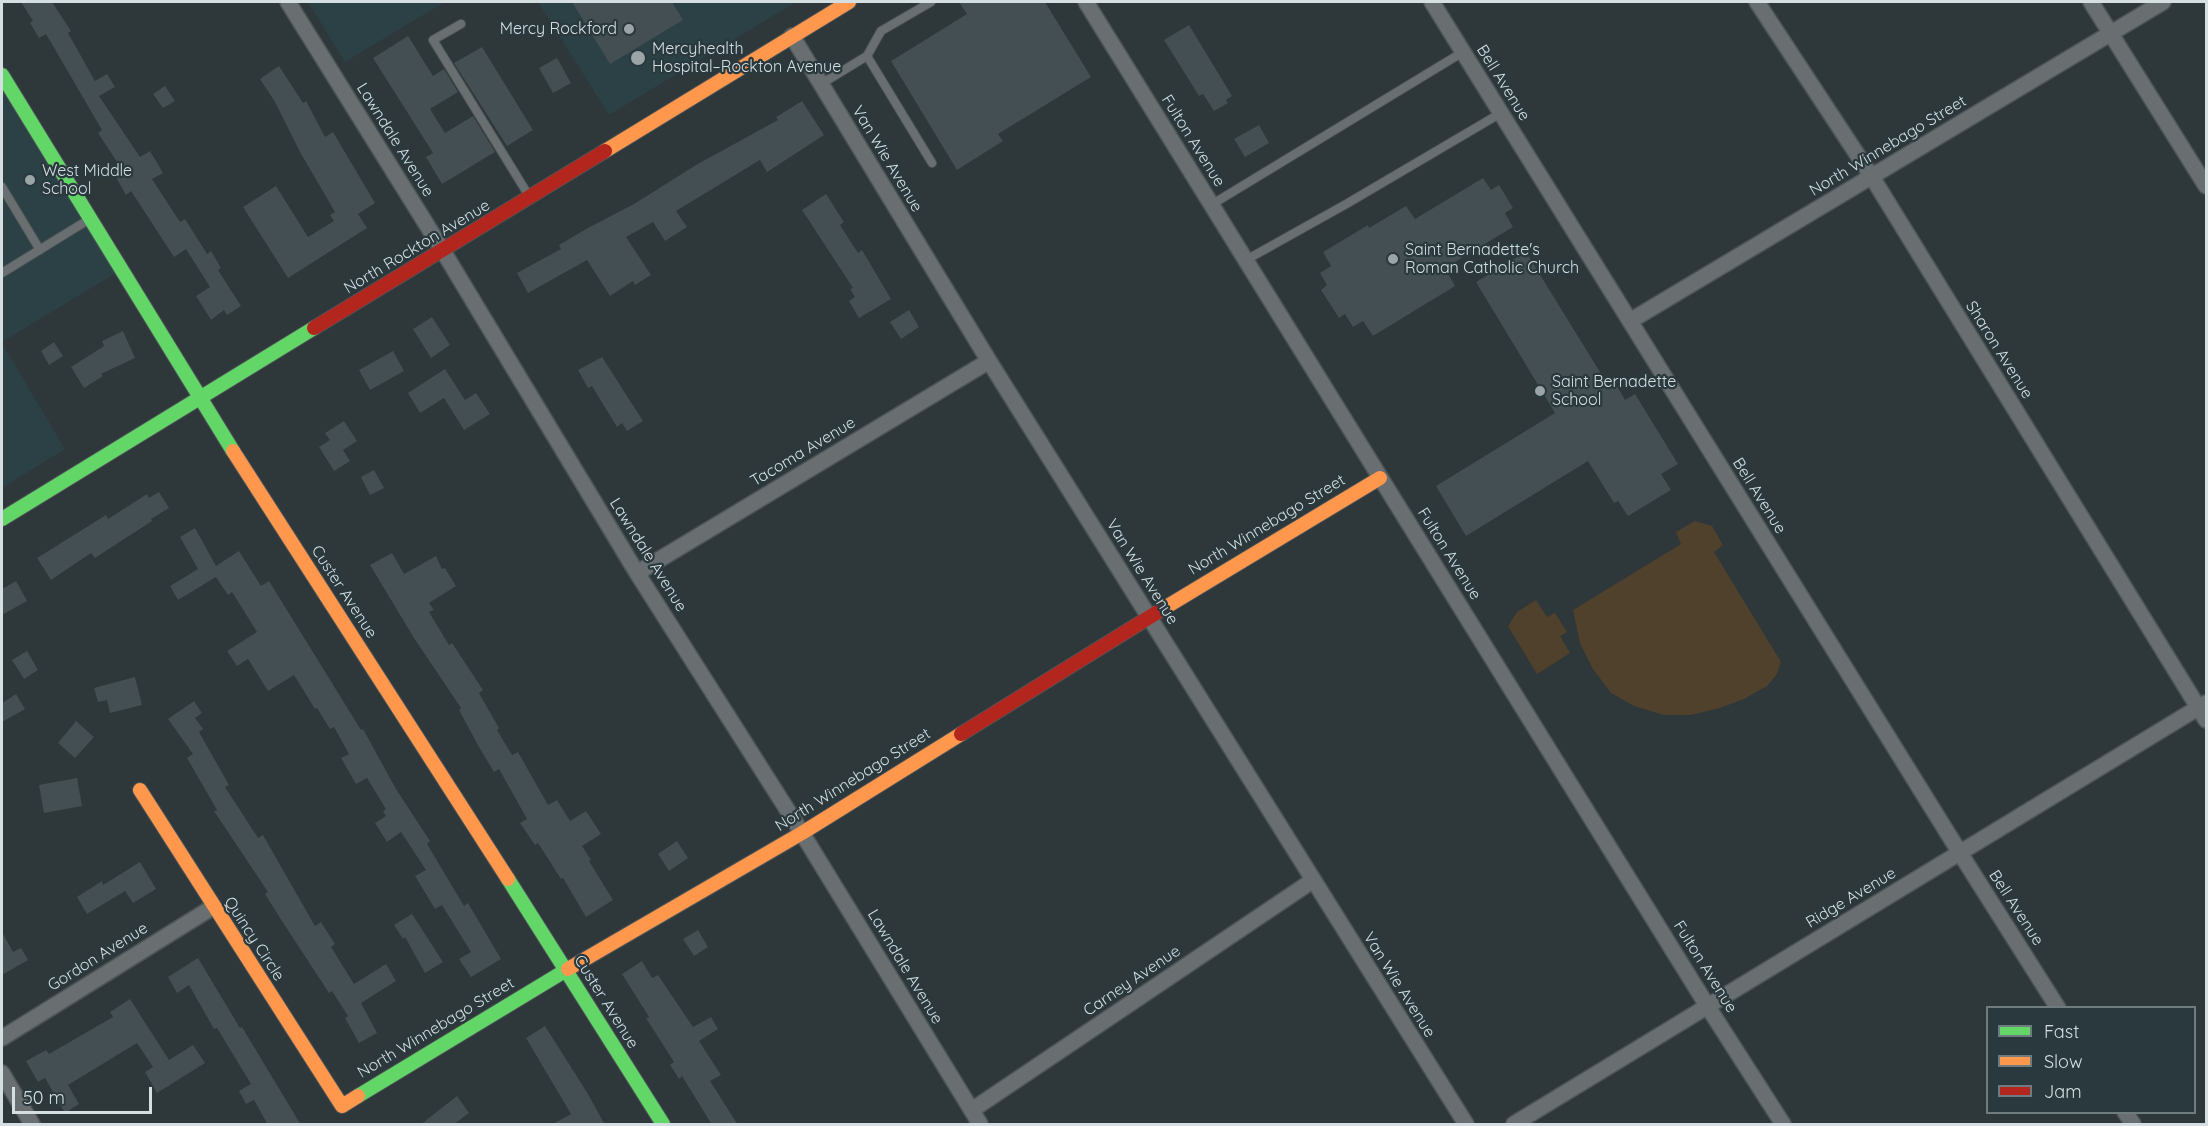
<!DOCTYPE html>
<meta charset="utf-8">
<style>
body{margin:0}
#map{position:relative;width:2208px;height:1126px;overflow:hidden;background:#2e373a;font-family:Quicksand,sans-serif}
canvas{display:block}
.frame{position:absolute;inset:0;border:3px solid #d5dee1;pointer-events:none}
.legend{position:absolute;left:1986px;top:1006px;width:210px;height:108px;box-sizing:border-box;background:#2a393e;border:2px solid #6e7b7f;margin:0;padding:8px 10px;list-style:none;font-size:18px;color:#d5dee1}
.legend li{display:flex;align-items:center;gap:12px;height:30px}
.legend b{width:30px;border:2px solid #6e7b7f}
.scale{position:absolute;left:12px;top:1087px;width:140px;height:27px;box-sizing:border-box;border:3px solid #d5dee1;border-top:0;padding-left:8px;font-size:18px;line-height:21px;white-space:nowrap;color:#d5dee1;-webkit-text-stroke:4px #2a393e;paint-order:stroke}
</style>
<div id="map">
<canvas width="2208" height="1126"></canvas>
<div class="frame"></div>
<ul class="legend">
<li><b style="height:8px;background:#63d668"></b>Fast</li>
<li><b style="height:8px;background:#ff974d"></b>Slow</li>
<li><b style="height:8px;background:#b3261e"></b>Jam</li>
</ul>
<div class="scale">50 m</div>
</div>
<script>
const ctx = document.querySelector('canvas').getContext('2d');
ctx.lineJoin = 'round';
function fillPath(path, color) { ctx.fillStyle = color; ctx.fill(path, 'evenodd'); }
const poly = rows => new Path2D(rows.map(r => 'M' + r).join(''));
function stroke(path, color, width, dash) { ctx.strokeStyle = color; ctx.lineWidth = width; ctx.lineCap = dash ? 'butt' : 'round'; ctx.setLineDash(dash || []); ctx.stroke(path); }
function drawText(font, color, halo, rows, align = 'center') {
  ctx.font = font + ' Quicksand,sans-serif'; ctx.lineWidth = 4.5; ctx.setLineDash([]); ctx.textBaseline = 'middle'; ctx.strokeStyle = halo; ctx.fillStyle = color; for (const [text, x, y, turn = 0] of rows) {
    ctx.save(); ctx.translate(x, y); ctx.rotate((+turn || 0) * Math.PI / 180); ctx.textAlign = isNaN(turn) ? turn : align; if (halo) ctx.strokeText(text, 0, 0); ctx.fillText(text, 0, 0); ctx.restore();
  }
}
const built = poly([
 [308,2,445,2,345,62],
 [538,2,796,2,609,115],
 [2,87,116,273,2,342],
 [2,343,65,449,2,488]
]);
const green = poly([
 [1695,521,1712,526,1723,545,1714,552,1781,662,1777,674,1767,686,1744,699,1720,708,1691,715,1664,715,1634,706,1611,693,1593,669,1580,643,1573,610,1681,544,1676,532],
 [1536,600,1547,617,1555,613,1567,632,1560,636,1570,653,1537,674,1508,626,1517,612]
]);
const building = poly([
 [21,2,52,2,71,31,68,33,95,81,107,74,115,87,99,96,140,157,150,151,163,173,152,179,180,222,185,219,207,254,211,251,221,268,218,270,241,306,227,315,224,310,211,320,196,296,210,287,186,249,174,257,131,191,126,195,113,172,121,168,98,133,102,130,46,34,39,38,30,23,33,21],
 [572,2,672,2,683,20,610,64],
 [959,2,1045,2,1091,77,998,134,1003,141,957,170,891,61,967,14],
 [1189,25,1232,96,1226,100,1228,103,1214,111,1203,94,1199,96,1164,40],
 [408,36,433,76,444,69,458,92,430,109,445,133,473,116,495,152,442,184,426,157,433,153,373,58],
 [482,47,533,130,507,146,454,63],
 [557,58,571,83,553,93,539,68],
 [279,66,303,103,306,101,325,137,333,132,375,203,358,214,367,228,288,278,243,207,276,186,308,237,334,221,330,215,335,212,300,152,275,102,260,79],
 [165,86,175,101,163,108,153,94],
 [802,101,824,135,767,172,760,160,676,211,687,227,665,241,653,222,626,237,651,275,635,285,633,281,610,296,587,260,528,293,517,273,561,249,559,245,586,229,634,204,696,165,778,120,776,117],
 [1259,125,1269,143,1245,157,1234,139],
 [1483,178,1491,190,1499,185,1513,208,1505,213,1513,227,1445,268,1455,286,1373,336,1363,321,1353,327,1345,314,1339,318,1321,290,1327,285,1320,273,1331,266,1323,252,1368,225,1369,228,1406,206,1415,219],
 [826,194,844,222,840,225,858,253,862,250,891,299,859,318,849,301,855,297,850,289,853,288,802,210],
 [1526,252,1608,385,1614,381,1625,400,1635,394,1678,464,1661,474,1671,490,1628,516,1618,501,1614,503,1588,461,1466,536,1436,486,1555,413,1476,282],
 [909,310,919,327,901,339,890,322],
 [432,317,450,345,431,358,413,329],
 [123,331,135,358,101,374,103,376,84,388,71,367,104,346,102,341],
 [54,342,63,356,49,365,41,351],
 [393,351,404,371,370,390,359,370],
 [602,357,643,421,627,431,622,423,617,427,592,386,588,388,578,370],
 [445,369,465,400,476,393,490,414,464,430,444,398,420,413,408,393],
 [344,421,357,441,343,450,350,461,334,471,319,447,330,440,325,433],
 [374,470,384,488,370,495,361,477],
 [159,492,169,508,151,519,152,521,95,558,91,553,51,580,37,558,106,515,108,519,147,494,149,498],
 [195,528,216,566,239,551,261,586,269,581,361,730,363,729,396,789,430,841,427,844,464,906,468,903,501,959,471,977,459,959,471,952,442,905,435,909,415,876,426,870,401,832,387,842,375,823,386,816,383,811,386,809,367,778,356,784,341,758,349,754,334,727,330,729,317,708,315,709,294,675,268,691,248,659,237,666,227,651,257,632,232,592,228,595,216,577,178,600,170,586,198,569,180,537],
 [392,553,404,574,436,556,442,569,445,568,456,586,429,603,434,610,429,612,449,645,452,643,483,690,479,693,499,728,497,730,512,755,518,752,548,805,557,800,570,821,586,811,601,834,582,846,591,860,589,861,613,900,586,917,563,878,561,879,538,843,535,845,520,823,527,819,499,769,494,772,479,747,459,710,461,708,414,638,370,565],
 [16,581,27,601,2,615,2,589],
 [27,651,38,670,24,679,12,660],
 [135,677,142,705,110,713,107,700,98,702,94,688],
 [16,694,25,709,2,722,2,703],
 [194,701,202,713,195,718,203,729,199,732,229,785,225,787,258,838,263,835,315,926,321,922,335,944,331,947,354,984,386,964,396,981,361,1003,377,1033,359,1043,345,1018,348,1016,332,991,329,993,280,918,265,894,268,892,214,811,217,810,187,758,193,754,168,719],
 [76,721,94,737,75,758,58,743],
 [77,778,82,806,44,813,39,785],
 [677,841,688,858,669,871,658,854],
 [140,862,156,889,133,903,125,891,87,914,77,897,102,881,103,885],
 [412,914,443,962,425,973,405,937,403,939,394,925],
 [698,930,708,947,694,956,683,939],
 [2,932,13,952,21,948,28,960,2,975],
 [198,958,240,1028,242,1027,301,1125,268,1125,254,1100,246,1104,239,1091,251,1084,217,1028,214,1029,189,985,177,993,168,977],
 [642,961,652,978,658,975,693,1027,711,1017,718,1029,699,1041,721,1075,710,1081,738,1125,712,1125,682,1076,679,1079,670,1065,674,1062,646,1018,649,1017,622,974],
 [130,999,169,1060,193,1045,205,1063,157,1093,145,1072,153,1067,137,1043,68,1085,79,1104,65,1113,45,1078,38,1082,26,1061,46,1050,49,1054,113,1017,110,1012],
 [545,1026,588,1094,605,1125,551,1125,571,1114,526,1038],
 [457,1096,469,1113,453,1125,420,1125]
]);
const lane = poly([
 [461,24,433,40,529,196],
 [867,56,932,163],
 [821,84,867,56,881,31,931,2],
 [2,187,40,250],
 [1211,205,1463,52],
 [1246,260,1348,203,1501,113],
 [2,273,88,220]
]);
const street = poly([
 [288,2,443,251,637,573,802,833,980,1124],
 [1086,2,1708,1007,1783,1124],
 [1432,2,1960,853,2058,1008],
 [1757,2,1872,177,2206,720],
 [2091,2,2206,186],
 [792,36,989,361,1466,1124],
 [1630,321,2163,2],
 [637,573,989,361],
 [2,1038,213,907],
 [2,1073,32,1124],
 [972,1110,1312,881],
 [2125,1112,2133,1124],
 [1514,1124,2206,703]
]);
const fast = poly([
 [2,75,233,451],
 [2,519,314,328],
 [508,879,663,1124],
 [358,1096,568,969]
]);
const slow = poly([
 [605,151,849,2],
 [233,451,508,879],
 [1161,610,1380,478],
 [140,790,342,1106,358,1096],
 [568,969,802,833,961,734]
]);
const jam = poly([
 [314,328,605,151],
 [961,734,1161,610]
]);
const markers = [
 [629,29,6,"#9ba4a7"],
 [638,58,8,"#9ba4a7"],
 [30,180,6,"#9ba4a7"],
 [1393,259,6,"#9ba4a7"],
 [1540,391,6,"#9ba4a7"]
];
const poiNames = [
 ["Mercy Rockford",617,29,"right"],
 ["Mercyhealth",652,49],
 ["Hospital–Rockton Avenue",652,67],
 ["West Middle",42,171],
 ["School",42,189],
 ["Saint Bernadette's",1405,250],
 ["Roman Catholic Church",1405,268],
 ["Saint Bernadette",1552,382],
 ["School",1552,400]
];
const streetNames = [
 ["Bell Avenue",1503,83,58],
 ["Lawndale Avenue",395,140,58],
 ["Fulton Avenue",1193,141,58],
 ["North Winnebago Street",1888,146,-31],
 ["Van Wie Avenue",887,159,59],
 ["North Rockton Avenue",417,247,-31],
 ["Sharon Avenue",1999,350,58],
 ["Tacoma Avenue",803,452,-31],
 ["Bell Avenue",1759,496,58],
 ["North Winnebago Street",1267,525,-31],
 ["Fulton Avenue",1449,554,58],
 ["Lawndale Avenue",648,555,58],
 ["Van Wie Avenue",1142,572,58],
 ["Custer Avenue",344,592,57],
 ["North Winnebago Street",853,780,-32],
 ["Ridge Avenue",1851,898,-31],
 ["Bell Avenue",2016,908,57],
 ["Quincy Circle",254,939,57],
 ["Gordon Avenue",98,957,-32],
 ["Lawndale Avenue",905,967,59],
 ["Fulton Avenue",1705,967,58],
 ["Carney Avenue",1132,981,-34],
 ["Van Wie Avenue",1399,985,58],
 ["Custer Avenue",606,1002,58],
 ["North Winnebago Street",436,1028,-31]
];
fillPath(built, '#2b4146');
fillPath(green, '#50412c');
fillPath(building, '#434f52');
stroke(lane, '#4d5457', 10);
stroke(street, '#4d5457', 18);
stroke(fast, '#4d5457', 16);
stroke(slow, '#4d5457', 16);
stroke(jam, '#4d5457', 16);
stroke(lane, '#696f71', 8);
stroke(street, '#696f71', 15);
stroke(fast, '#63d668', 14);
stroke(slow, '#ff974d', 14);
stroke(jam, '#b3261e', 14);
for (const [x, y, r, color] of markers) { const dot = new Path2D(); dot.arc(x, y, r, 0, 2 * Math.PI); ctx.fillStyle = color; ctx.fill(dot); stroke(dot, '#2a393e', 2); }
drawText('16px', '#d5dee1', '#2a393e', poiNames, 'left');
drawText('16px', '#d5dee1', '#2a393e', streetNames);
</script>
